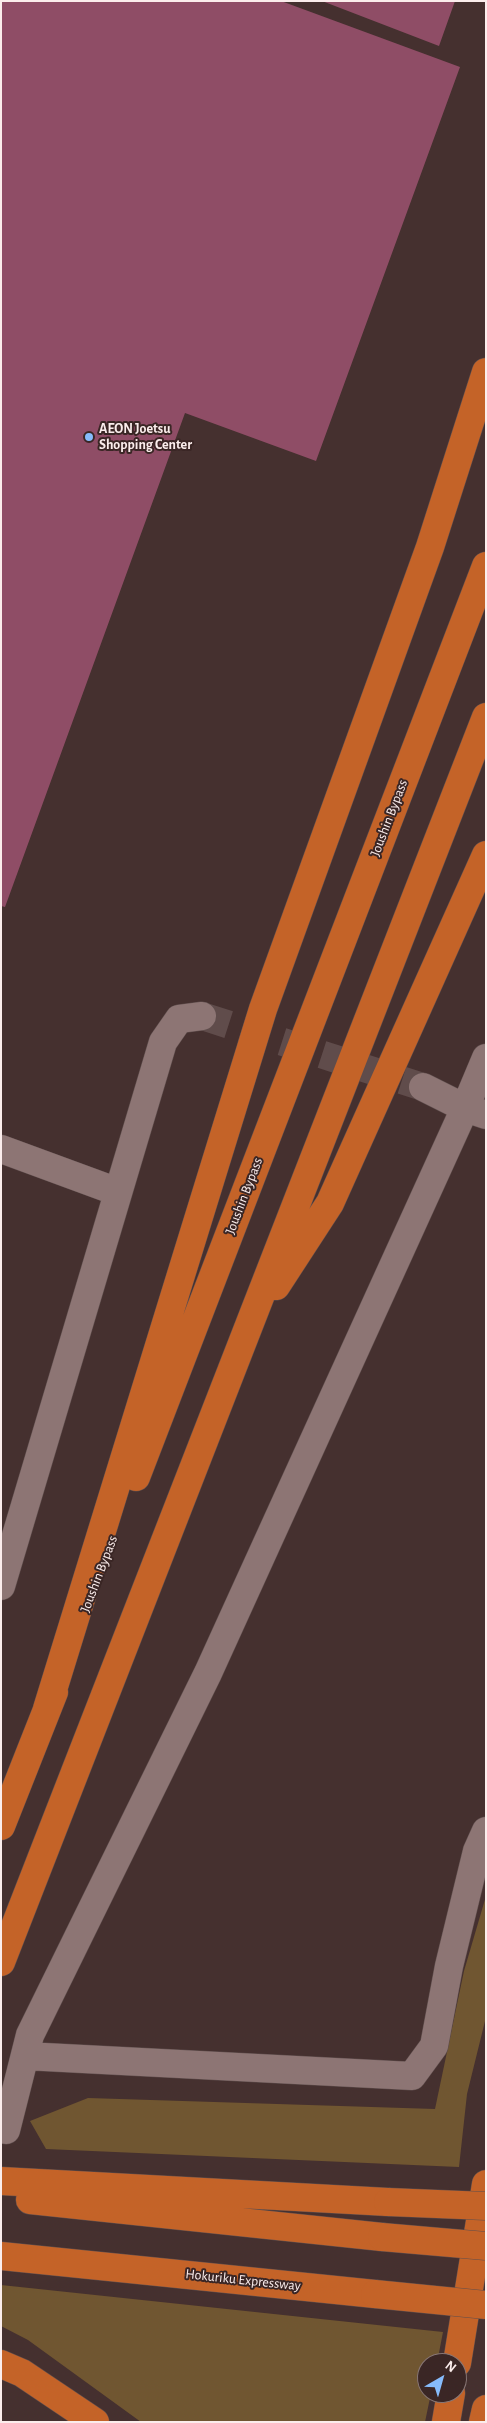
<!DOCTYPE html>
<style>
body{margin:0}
#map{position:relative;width:487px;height:2423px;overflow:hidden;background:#45302f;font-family:"Alegreya Sans",sans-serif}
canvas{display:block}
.frame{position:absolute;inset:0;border:2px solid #fbedec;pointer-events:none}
.north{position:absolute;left:417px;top:2353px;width:50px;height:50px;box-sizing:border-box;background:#3a2625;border:1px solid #877675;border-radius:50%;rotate:38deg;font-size:14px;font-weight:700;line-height:20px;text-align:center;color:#fbedec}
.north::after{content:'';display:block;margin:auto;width:18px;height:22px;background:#86bbfb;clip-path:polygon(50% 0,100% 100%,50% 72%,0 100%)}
</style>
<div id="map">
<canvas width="487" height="2423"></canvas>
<div class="frame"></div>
<div class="north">N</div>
</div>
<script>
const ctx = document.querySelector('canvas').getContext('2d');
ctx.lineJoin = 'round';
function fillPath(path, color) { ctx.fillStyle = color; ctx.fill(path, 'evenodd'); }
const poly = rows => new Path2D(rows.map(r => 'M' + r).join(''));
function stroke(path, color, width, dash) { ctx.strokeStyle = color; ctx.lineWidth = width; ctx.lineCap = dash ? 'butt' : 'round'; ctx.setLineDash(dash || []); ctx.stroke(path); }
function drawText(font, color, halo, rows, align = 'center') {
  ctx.font = font + ' "Alegreya Sans",sans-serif'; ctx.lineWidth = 4; ctx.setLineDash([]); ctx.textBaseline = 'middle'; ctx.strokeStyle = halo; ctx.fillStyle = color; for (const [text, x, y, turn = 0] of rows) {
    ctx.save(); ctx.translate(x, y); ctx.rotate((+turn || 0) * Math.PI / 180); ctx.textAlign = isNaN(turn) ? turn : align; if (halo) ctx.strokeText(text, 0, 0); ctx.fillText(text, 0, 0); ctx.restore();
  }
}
const green = poly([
 [486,1896,486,2017,467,2094,459,2167,46,2149,30,2121,88,2098,435,2109,464,1971],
 [1,2285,443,2332,437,2363,427,2363,427,2393,431,2393,425,2422,141,2422,28,2340,1,2326]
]);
const building = poly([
 [1,1,281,1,460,67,316,461,185,413,5,907,1,906],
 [322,1,455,1,439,46]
]);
const minorTunnel = poly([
 [202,1016,423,1087]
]);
const minor = poly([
 [423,1087,465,1108,486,1115],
 [1,1149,118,1192],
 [1,1586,163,1042,179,1019,202,1016],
 [25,2056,412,2076,434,2046,449,1966,477,1851,486,1831],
 [6,2130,30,2035,208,1673,465,1108,486,1058]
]);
const highway = poly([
 [276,1286,330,1203,486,855],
 [136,1477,486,566],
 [47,1709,263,1009,430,547,486,372],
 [1,1826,54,1692],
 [1,1962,486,717],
 [1,2181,388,2202],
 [30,2200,382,2237],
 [1,2256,375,2294],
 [457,2363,486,2184],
 [1,2364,22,2373,95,2422],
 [446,2422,451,2393],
 [483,2422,486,2409]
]);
const highwayBridge = poly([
 [388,2202,486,2206],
 [382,2237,486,2246],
 [375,2294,486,2305]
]);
const markers = [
 [89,437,5,"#86bbfb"]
];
const poiNames = [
 ["AEON Joetsu",99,429],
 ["Shopping Center",99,445]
];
const streetNames = [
 ["Joushin Bypass",389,818,-69],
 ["Joushin Bypass",244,1196,-69],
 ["Joushin Bypass",99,1574,-69],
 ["Hokuriku Expressway",243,2280,6]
];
fillPath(green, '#705631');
fillPath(building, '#8f4d66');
stroke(minorTunnel, '#604c4b', 28, [28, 14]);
stroke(minor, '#604f4e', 29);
stroke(highway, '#604f4e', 29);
stroke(minor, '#8d7574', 28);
stroke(highway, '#c46328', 28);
stroke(highwayBridge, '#604f4e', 29, []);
stroke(highwayBridge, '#c46328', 28);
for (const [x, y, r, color] of markers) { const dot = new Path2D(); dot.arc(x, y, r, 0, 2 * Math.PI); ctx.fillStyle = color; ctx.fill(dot); stroke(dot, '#3a2625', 2); }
drawText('bold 14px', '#fbedec', '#3a2625', poiNames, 'left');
drawText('14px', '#fbedec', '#3a2625', streetNames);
</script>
